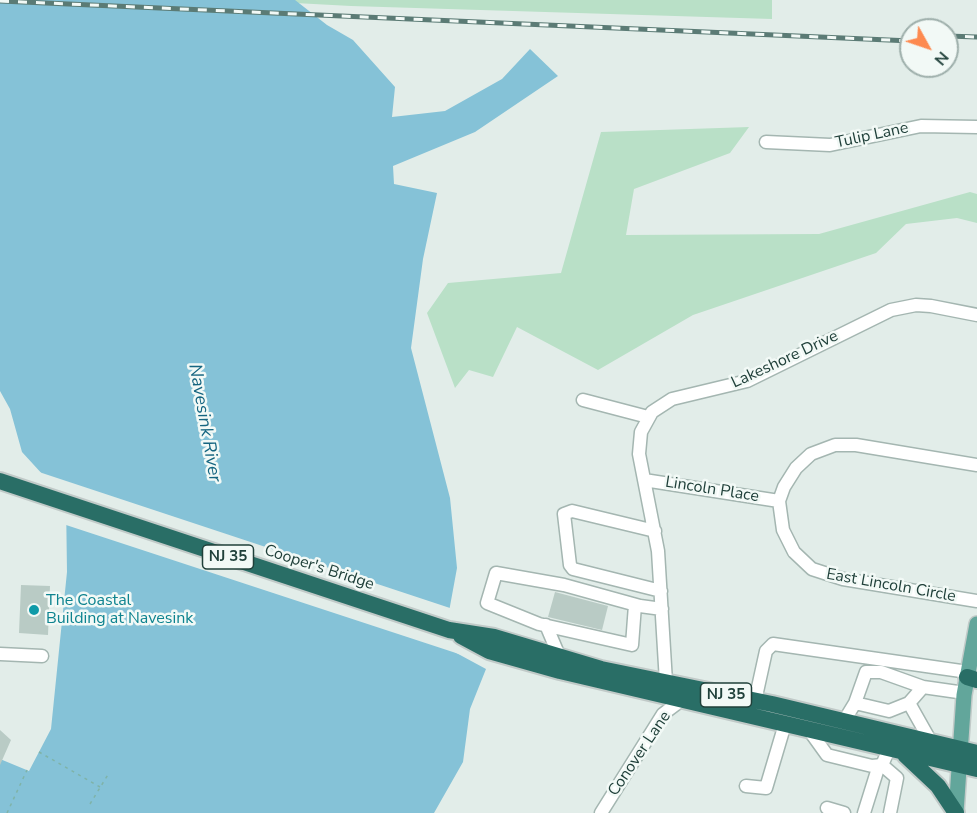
<!DOCTYPE html>
<style>
body{margin:0}
#map{position:relative;width:977px;height:813px;overflow:hidden;background:#e2ede9;font-family:"Nunito Sans",sans-serif}
canvas{display:block}
.north{position:absolute;left:899px;top:18px;width:60px;height:60px;box-sizing:border-box;background:#f2f9f6;border:2px solid #9eafab;border-radius:50%;rotate:130deg;font-size:16px;font-weight:700;line-height:24px;text-align:center;color:#20403a}
.north::after{content:'';display:block;margin:auto;width:21px;height:27px;background:#fd8a50;clip-path:polygon(50% 0,100% 100%,50% 72%,0 100%)}
</style>
<div id="map">
<canvas width="977" height="813"></canvas>
<div class="north">N</div>
</div>
<script>
const ctx = document.querySelector('canvas').getContext('2d');
ctx.lineJoin = 'round';
function fillPath(path, color) { ctx.fillStyle = color; ctx.fill(path, 'evenodd'); }
const poly = rows => new Path2D(rows.map(r => 'M' + r).join(''));
function stroke(path, color, width, dash) { ctx.strokeStyle = color; ctx.lineWidth = width; ctx.lineCap = dash ? 'butt' : 'round'; ctx.setLineDash(dash || []); ctx.stroke(path); }
function drawText(font, color, halo, rows, align = 'center') {
  ctx.font = font + ' "Nunito Sans",sans-serif'; ctx.lineWidth = 5; ctx.setLineDash([]); ctx.textBaseline = 'middle'; ctx.strokeStyle = halo; ctx.fillStyle = color; for (const [text, x, y, turn = 0] of rows) {
    ctx.save(); ctx.translate(x, y); ctx.rotate((+turn || 0) * Math.PI / 180); ctx.textAlign = isNaN(turn) ? turn : align; if (halo) ctx.strokeText(text, 0, 0); ctx.fillText(text, 0, 0); ctx.restore();
  }
}
const green = poly([
 [295,0,772,0,772,19,351,6,295,3],
 [749,127,730,153,634,189,626,235,819,234,970,192,977,194,977,223,957,218,906,224,876,253,693,315,598,370,517,327,493,377,469,370,455,388,427,313,448,283,561,273,601,132]
]);
const water = poly([
 [0,0,295,0,327,25,353,40,395,87,392,117,445,111,502,79,530,49,558,76,475,132,393,166,394,184,437,193,423,259,411,348,450,498,457,568,448,617,449,649,486,669,470,709,463,762,434,813,0,813,0,759,29,771,51,729,67,572,66,500,22,452,10,409,0,391]
]);
const pier = poly([
 [36,471,453,609,452,648,462,655,63,524,63,501]
]);
const building = poly([
 [21,585,50,586,48,635,19,633],
 [555,592,608,606,602,630,548,617],
 [0,730,11,740,0,765]
]);
const path = poly([
 [39,752,100,787],
 [90,804,109,773],
 [7,813,27,770]
]);
const minor = poly([
 [766,142,830,145,921,126,977,127],
 [583,400,648,417],
 [977,465,856,445,835,445,811,454,796,468,784,487,779,501,783,530,794,552,812,569,843,579,977,601],
 [644,480,779,501],
 [655,531,572,511,564,514,570,565,573,569,661,591],
 [635,605,632,645,539,624,487,603,496,573,564,585,640,606,662,609],
 [546,625,560,658],
 [0,654,42,656],
 [666,682,658,551,639,454,641,432,652,412,672,399,747,381,891,310,916,305,931,306,977,315],
 [755,701,766,651,773,644,968,672],
 [855,703,889,711,909,703,923,687,965,693],
 [909,703,931,742],
 [844,721,855,703,866,672,881,672,923,687],
 [809,730,827,755,872,766,882,765,889,749],
 [882,765,897,778,890,813],
 [746,786,766,788,785,724],
 [827,808,844,813],
 [601,813,663,714,683,699],
 [864,813,879,765]
]);
const major = poly([
 [956,813,964,695,977,624]
]);
const highway = poly([
 [0,481,449,630,494,637,601,669,772,704,977,753],
 [461,636,489,651,560,671,977,769],
 [967,677,977,680],
 [905,755,938,786,956,813]
]);
const rail = poly([
 [0,1,911,41],
 [947,36,977,37]
]);
const markers = [
 [34,610,6,"#0f9aa8"]
];
const shields = [
 [228,557,51],
 [726,695,51]
];
const shieldNames = [
 ["NJ 35",228,557],
 ["NJ 35",726,695]
];
const streetNames = [
 ["Tulip Lane",872,136,-12],
 ["Lakeshore Drive",785,360,-25],
 ["Lincoln Place",712,490,9],
 ["Cooper's Bridge",319,568,18],
 ["East Lincoln Circle",891,586,10],
 ["Conover Lane",640,754,-56]
];
const cultureNames = [
 ["The Coastal",46,601],
 ["Building at Navesink",46,619]
];
const waterNames = [
 ["Navesink River",204,423,80]
];
fillPath(green, '#b9e0c7');
fillPath(water, '#85c2d7');
fillPath(pier, '#e2ede9');
fillPath(building, '#b9cbc5');
stroke(minor, '#a4b6b1', 15);
stroke(major, '#c1cac8', 18);
stroke(highway, '#c1cac8', 20);
stroke(path, '#7fb3a8', 1.5, [3, 4.5]);
stroke(minor, '#fff', 12);
stroke(major, '#62a69b', 15);
stroke(highway, '#296e66', 16);
stroke(rail, '#5b7b75', 5);
stroke(rail, '#f2f9f6', 3, [9]);
for (const [x, y, r, color] of markers) { const dot = new Path2D(); dot.arc(x, y, r, 0, 2 * Math.PI); ctx.fillStyle = color; ctx.fill(dot); stroke(dot, '#f2f9f6', 2); }
for (const [x, y, w] of shields) { const box = new Path2D(); box.roundRect(x - w / 2, y - 12, w, 24, 4.5); ctx.fillStyle = '#f2f9f6'; ctx.fill(box); stroke(box, '#20403a', 1.5); }
drawText('bold 15px', '#20403a', null, shieldNames);
drawText('16px', '#20403a', '#f2f9f6', streetNames);
drawText('16px', '#0d838f', '#f2f9f6', cultureNames, 'left');
drawText('italic 18px', '#156580', '#f2f9f6', waterNames);
</script>
